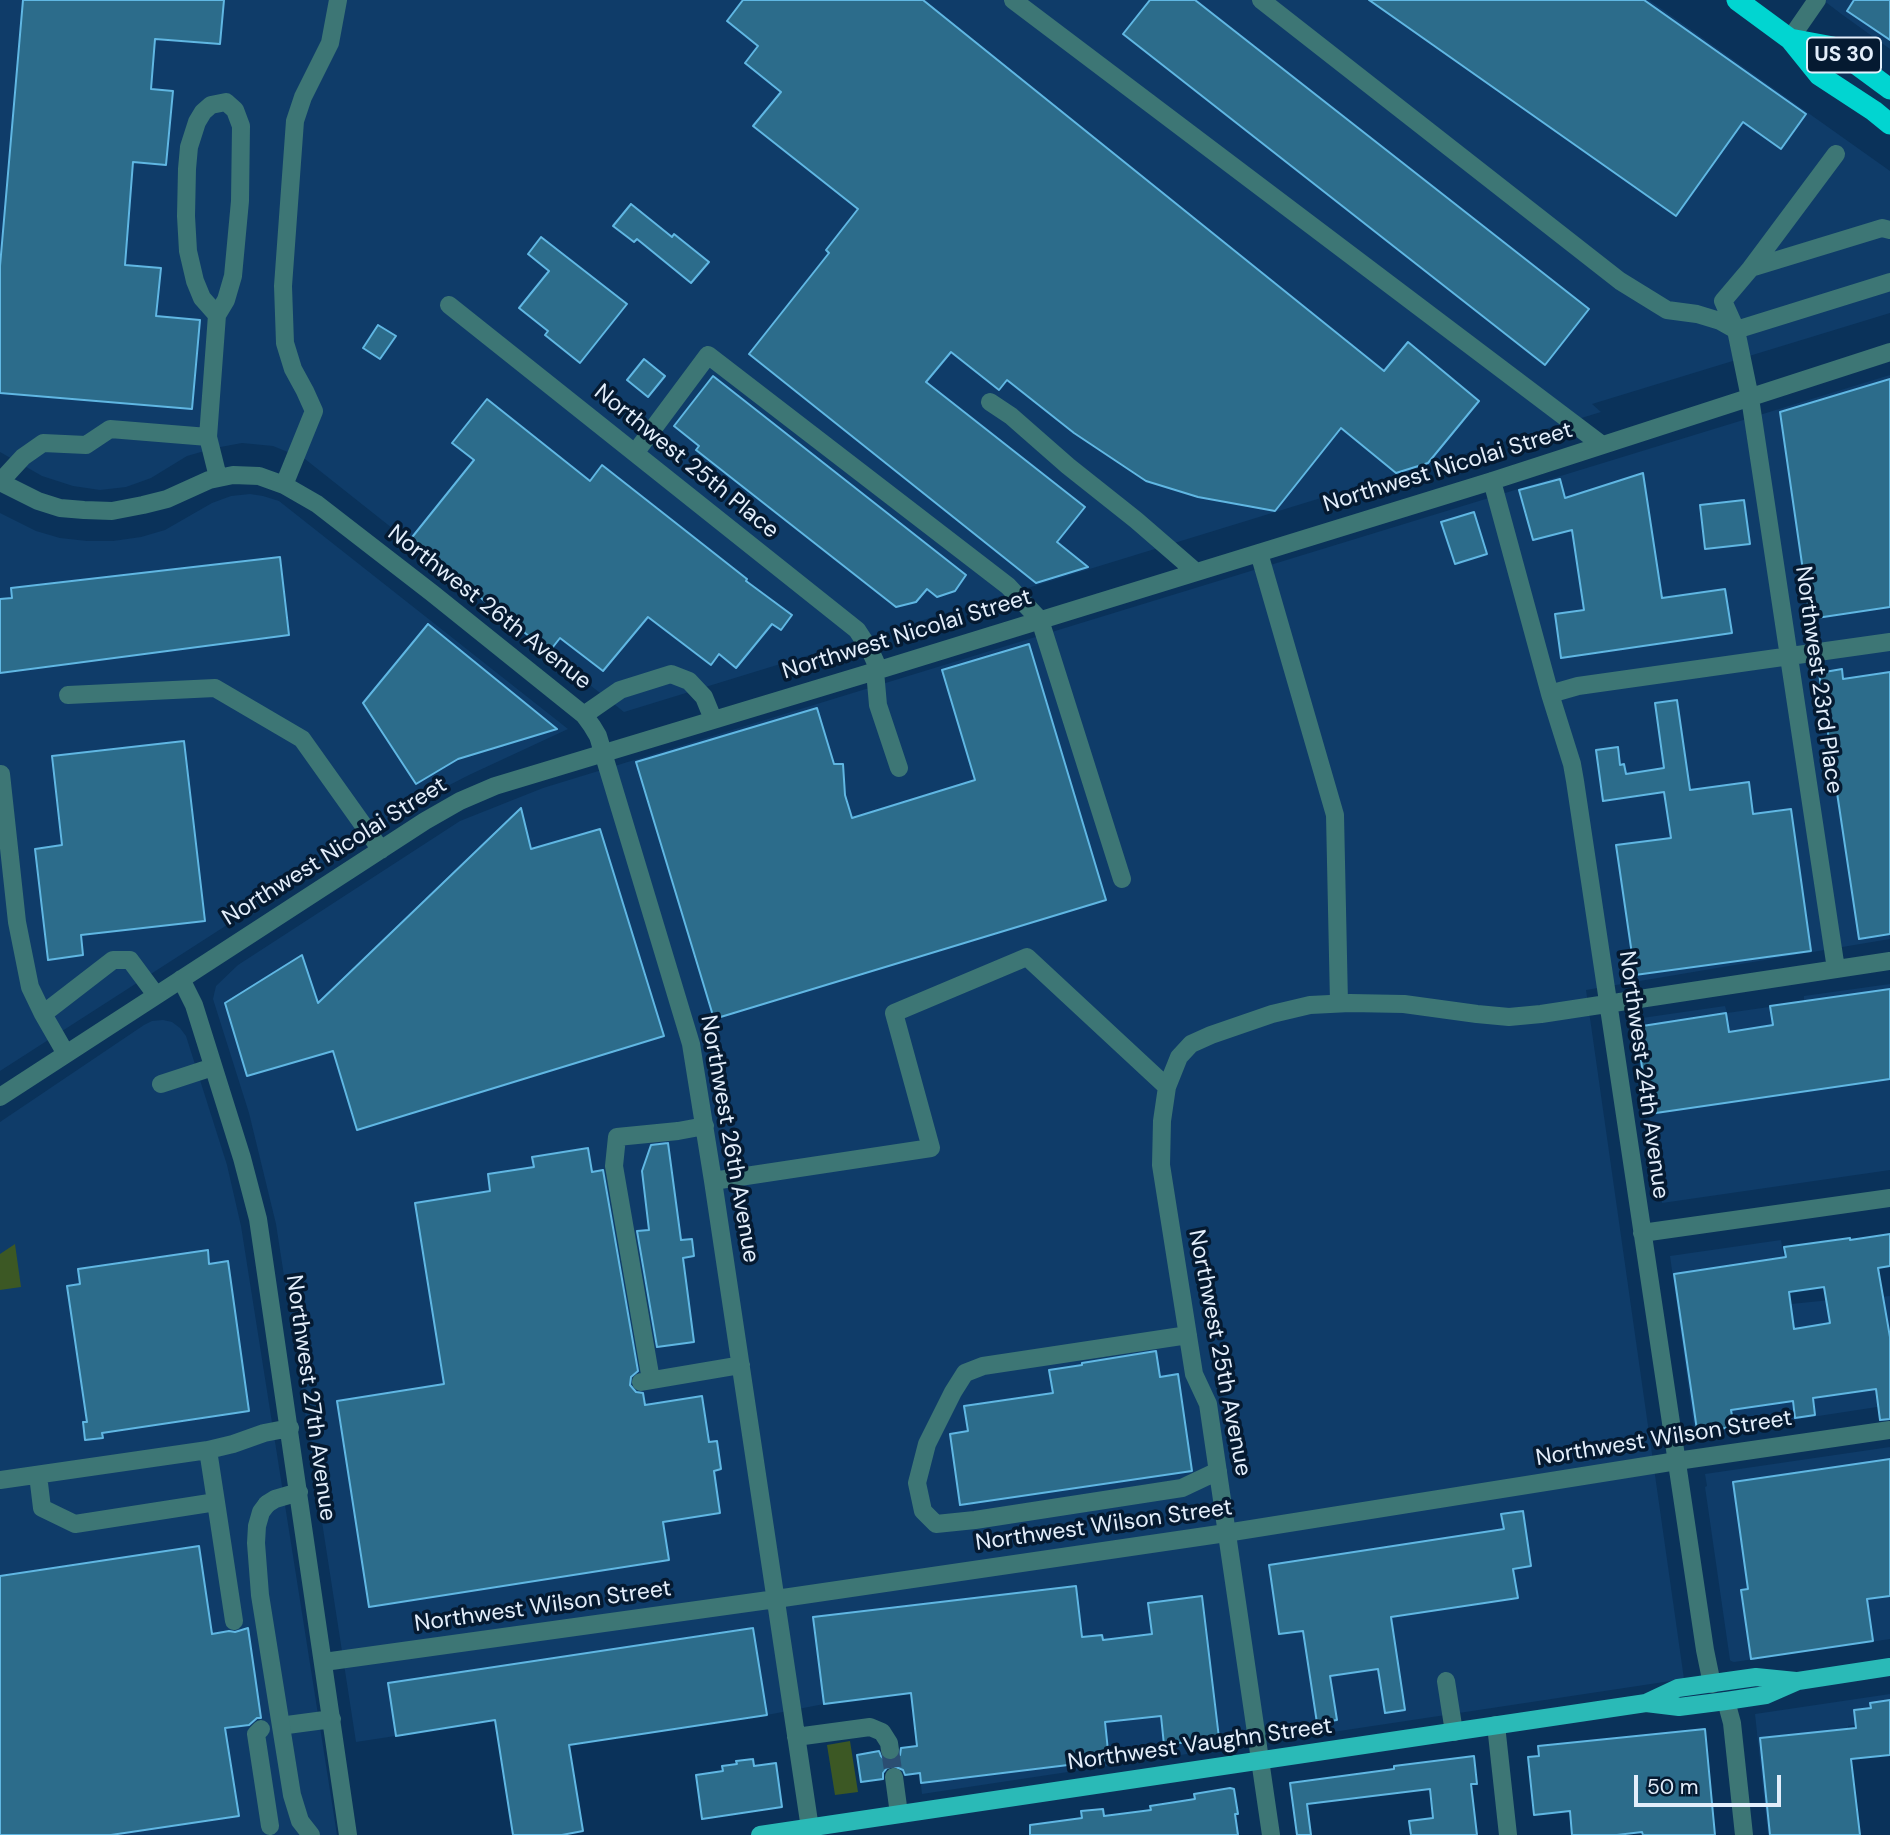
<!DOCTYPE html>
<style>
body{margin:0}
#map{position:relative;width:1890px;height:1835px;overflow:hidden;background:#0a325a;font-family:"DM Sans",sans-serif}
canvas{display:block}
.scale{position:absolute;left:1634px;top:1775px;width:147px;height:32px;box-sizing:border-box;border:4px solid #e3eefb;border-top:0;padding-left:9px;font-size:21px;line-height:24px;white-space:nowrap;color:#e3eefb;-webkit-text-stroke:5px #051a31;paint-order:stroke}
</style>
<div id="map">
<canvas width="1890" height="1835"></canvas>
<div class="scale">50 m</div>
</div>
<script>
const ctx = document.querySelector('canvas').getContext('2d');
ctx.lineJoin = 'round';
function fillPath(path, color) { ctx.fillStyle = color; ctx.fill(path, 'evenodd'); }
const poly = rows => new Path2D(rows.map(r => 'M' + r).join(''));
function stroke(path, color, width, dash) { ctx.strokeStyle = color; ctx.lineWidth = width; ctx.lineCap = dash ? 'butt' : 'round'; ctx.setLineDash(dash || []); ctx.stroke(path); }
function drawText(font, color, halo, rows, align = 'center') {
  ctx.font = font + ' "DM Sans",sans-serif'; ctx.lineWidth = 7; ctx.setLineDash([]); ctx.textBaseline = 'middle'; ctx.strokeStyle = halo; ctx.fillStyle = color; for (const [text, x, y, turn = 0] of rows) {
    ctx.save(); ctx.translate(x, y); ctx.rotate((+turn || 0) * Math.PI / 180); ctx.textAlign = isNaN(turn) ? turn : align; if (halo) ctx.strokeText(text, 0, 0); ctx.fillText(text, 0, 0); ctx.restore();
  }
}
const built = poly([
 [0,0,1649,0,1890,171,1890,313,1592,404,1601,412,624,712,305,459,273,446,242,443,215,448,187,456,151,478,126,487,100,490,73,486,42,476,0,452],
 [1823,0,1890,0,1890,49,1840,13],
 [1890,375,1890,939,1586,990,1684,1679,922,1794,910,1693,824,1704,767,1715,545,1749,539,1714,356,1742,276,1224,249,1113,213,999,216,986,238,965,460,821,543,788],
 [250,494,263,496,279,501,568,729,469,775,426,797,0,1071,0,513,36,531,60,538,87,541,113,541,141,537,165,530,212,503,231,496],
 [1890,984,1890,1170,1662,1203,1635,1019,1725,1006,1727,1013,1804,1002,1804,996],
 [163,1020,172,1022,180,1028,186,1036,227,1165,241,1226,337,1835,0,1835,0,1122,144,1025,152,1021],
 [1781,1240,1791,1304,1860,1297,1861,1299,1890,1296,1890,1405,1695,1435,1670,1256],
 [1890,1447,1890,1639,1734,1662,1731,1661,1730,1660,1705,1487,1707,1486,1705,1474],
 [1890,1694,1890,1721,1848,1726,1860,1835,1768,1835,1755,1714]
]);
const green = poly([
 [15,1244,21,1287,0,1290,0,1254],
 [850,1741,858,1792,835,1795,827,1745]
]);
const building = poly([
 [23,0,224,0,220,44,155,39,151,89,173,91,166,165,133,162,125,265,161,268,156,316,200,320,192,409,0,393,0,266,23,0],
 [743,0,923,0,1384,371,1408,342,1479,401,1428,463,1396,473,1341,428,1275,511,1198,497,1146,481,1074,433,1007,380,999,390,951,352,926,382,1085,507,1057,542,1088,567,1036,583,749,354,829,253,826,250,858,209,753,126,781,92,745,63,758,46,727,21,743,0],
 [1150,0,1195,0,1589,309,1545,365,1123,34,1150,0],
 [1369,0,1644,0,1806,114,1781,149,1743,122,1676,216,1369,0],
 [1854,0,1890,0,1890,40,1847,11,1854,0],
 [631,204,672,237,674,234,709,262,691,283,637,239,634,242,613,226,631,204],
 [541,237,627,304,580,363,545,335,548,331,519,308,549,271,528,254,541,237],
 [378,325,396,336,380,359,363,348,378,325],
 [644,359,665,376,648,397,627,380,644,359],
 [713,376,966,575,955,591,937,597,927,589,916,602,896,607,696,450,699,446,674,426,713,376],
 [1890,379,1890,607,1810,619,1780,412,1890,379],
 [487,399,590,481,602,465,747,579,746,581,792,615,781,630,772,624,736,668,719,654,711,665,648,617,603,671,560,638,549,652,409,541,474,460,452,443,487,399],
 [1643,473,1662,598,1725,589,1732,633,1561,658,1555,614,1584,610,1572,530,1533,540,1519,490,1560,479,1565,498,1643,473],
 [1744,500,1750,544,1705,549,1700,505,1744,500],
 [1474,512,1487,554,1455,564,1441,522,1474,512],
 [280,557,289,635,0,673,0,599,12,598,11,588,280,557],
 [428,624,557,729,458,759,416,784,363,703,428,624],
 [1029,644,1106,900,714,1019,636,762,817,708,834,764,843,764,845,795,852,818,975,780,942,670,1029,644],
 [1842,669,1843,679,1890,672,1890,934,1859,939,1819,673,1842,669],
 [1677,700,1690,790,1749,782,1753,814,1791,809,1811,951,1635,975,1616,845,1671,838,1664,792,1603,801,1596,750,1618,747,1620,765,1624,764,1626,774,1664,768,1655,703,1677,700],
 [184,741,205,921,81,935,83,955,48,960,35,849,62,845,52,756,184,741],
 [521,808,531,849,600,829,664,1036,357,1130,333,1051,247,1076,225,1003,302,955,318,1003,521,808],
 [1890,989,1890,1079,1649,1114,1636,1027,1726,1013,1729,1032,1773,1025,1770,1006,1890,989],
 [668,1143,681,1240,692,1239,694,1256,683,1258,694,1342,657,1347,637,1231,649,1230,642,1171,651,1145,668,1143],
 [588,1148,592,1172,603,1170,638,1371,631,1377,630,1385,636,1392,643,1393,645,1405,702,1396,709,1442,717,1441,721,1469,714,1471,720,1513,663,1522,669,1560,369,1607,337,1401,444,1384,415,1203,490,1191,488,1174,534,1167,532,1157,588,1148],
 [1890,1234,1890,1266,1878,1268,1890,1337,1890,1419,1880,1420,1876,1389,1813,1398,1815,1415,1795,1418,1793,1401,1731,1410,1734,1426,1716,1430,1716,1434,1698,1437,1674,1274,1786,1257,1784,1247,1850,1238,1850,1240,1890,1234],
 [1824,1287,1830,1323,1794,1329,1789,1292,1824,1287],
 [208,1250,209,1264,228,1261,249,1411,102,1433,103,1438,85,1440,83,1422,87,1422,67,1286,80,1284,78,1269,208,1250],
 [1156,1351,1160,1377,1178,1374,1192,1471,960,1505,950,1434,968,1431,964,1406,1053,1393,1049,1370,1082,1365,1082,1363,1156,1351],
 [1890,1459,1890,1596,1867,1599,1873,1641,1751,1659,1741,1590,1748,1589,1733,1482,1890,1459],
 [1523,1511,1531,1566,1513,1569,1518,1598,1391,1617,1405,1710,1385,1713,1378,1669,1330,1676,1337,1720,1317,1723,1303,1631,1279,1634,1269,1565,1504,1529,1501,1514,1523,1511],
 [199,1546,212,1634,229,1631,235,1632,248,1628,255,1676,261,1718,257,1718,249,1725,225,1728,239,1816,111,1835,0,1835,0,1576,199,1546],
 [1076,1586,1082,1637,1102,1635,1103,1640,1152,1634,1148,1603,1202,1596,1219,1738,1164,1745,1161,1716,1105,1722,1109,1760,921,1783,920,1773,905,1775,903,1770,893,1766,887,1768,883,1773,883,1779,861,1782,857,1755,879,1751,881,1756,885,1760,892,1761,900,1755,901,1748,917,1746,911,1693,824,1704,813,1617,1076,1586],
 [753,1628,767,1715,569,1745,583,1831,562,1835,513,1835,495,1720,396,1736,388,1683,753,1628],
 [1890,1700,1890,1755,1851,1759,1860,1835,1770,1835,1760,1738,1856,1728,1854,1710,1871,1708,1870,1703,1890,1700],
 [1705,1729,1715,1835,1643,1835,1642,1832,1617,1835,1572,1835,1570,1811,1534,1815,1528,1757,1539,1756,1538,1746,1705,1729],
 [1474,1756,1477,1784,1471,1784,1477,1835,1411,1835,1409,1821,1433,1818,1430,1789,1307,1804,1311,1835,1297,1835,1290,1783,1394,1769,1394,1766,1474,1756],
 [753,1759,754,1766,776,1763,782,1807,702,1819,696,1775,723,1771,722,1766,737,1764,736,1761,753,1759],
 [1230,1788,1234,1789,1238,1814,1235,1814,1238,1835,1030,1835,1030,1825,1082,1818,1081,1811,1103,1809,1104,1816,1151,1810,1150,1806,1195,1799,1194,1794,1230,1788]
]);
const minorTunnel = poly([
 [890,1750,894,1777]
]);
const minor = poly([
 [1013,0,1602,445],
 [1261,0,1620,281,1667,310,1697,314,1720,321,1736,330,1890,282],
 [1790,39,1817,0],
 [1751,268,1836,154],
 [449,305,857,630,870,650,879,670],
 [990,402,1011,416,1068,466,1136,520,1196,572],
 [208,437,217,315,202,298,195,281,188,251,186,216,187,169,189,147,197,122,203,112,211,105,226,102,235,110,241,126,240,201,233,276,226,300,217,315],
 [635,453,708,355,1008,586,1040,620,1122,879],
 [1492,481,1550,694,1572,764,1575,781,1705,1650,1712,1684],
 [0,482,38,501,60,508,84,510,112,511,143,505,167,499,209,480,233,475,259,476,284,485,317,504,432,593,584,715,592,726,598,736,691,1044,713,1181,811,1835],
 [0,482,23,457,43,443,86,445,110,429,208,437,218,477],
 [284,485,314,411,305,391,293,369,285,343,283,286,295,121,303,97,330,43,338,0],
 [1259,553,1335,815,1339,1003],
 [875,671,878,705,899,768],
 [1550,694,1578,686,1890,642],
 [68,695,215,688,302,739,381,850],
 [584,715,620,690,671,674,689,681,704,697,713,719],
 [1,774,17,922,30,987,43,1014],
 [1836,969,1750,398,1736,330,1723,301,1751,268,1882,228,1890,230],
 [181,979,194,1005,242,1158,258,1219,348,1835],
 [66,1054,43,1014,113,960,130,960,156,995],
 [161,1084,213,1067],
 [0,1097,425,821,460,801,495,786,879,670,1492,481,1890,352],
 [713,1181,931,1148,894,1013,1027,957,1167,1087],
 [1642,1233,1890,1198],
 [1188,1335,983,1366,965,1373,953,1392,927,1444,917,1483,923,1511,936,1524,975,1520,1182,1488,1218,1471],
 [651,1380,614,1166,617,1137,678,1131,705,1126],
 [641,1382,741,1365],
 [38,1475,42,1508,75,1524,216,1502,208,1450],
 [0,1480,208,1450,233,1444,264,1433,290,1428],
 [216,1502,234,1621],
 [267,1504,275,1499,299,1492],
 [324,1662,776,1599,1226,1533,1677,1461,1890,1430],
 [1446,1681,1454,1732],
 [1726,1701,1732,1723,1744,1835],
 [287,1725,332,1719],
 [1496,1725,1508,1835],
 [261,1729,256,1734,270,1826],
 [796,1737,870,1727,882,1732,889,1743,890,1750],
 [894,1777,899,1814],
 [1271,1835,1208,1404,1194,1374,1161,1165,1162,1121,1167,1087,1179,1057,1191,1044,1211,1035,1272,1014,1310,1005,1350,1003,1404,1004,1477,1014,1509,1017,1541,1014,1890,961]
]);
const major = poly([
 [1646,1703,1678,1688,1756,1677,1796,1681],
 [760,1835,1646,1703,1679,1707,1726,1701,1766,1695,1798,1681,1890,1667]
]);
const highway = poly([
 [1737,0,1790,39,1819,75,1874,111,1890,124],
 [1790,39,1833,47,1890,89]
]);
const minorBridge = poly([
 [267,1504,261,1512,257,1526,256,1543,260,1595,292,1795,300,1821,311,1835]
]);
const shields = [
 [1844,55,74]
];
const shieldNames = [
 ["US 30",1844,55]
];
const streetNames = [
 ["Northwest 25th Place",686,462,39],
 ["Northwest Nicolai Street",1448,468,-17],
 ["Northwest 26th Avenue",489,608,38],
 ["Northwest Nicolai Street",907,635,-17],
 ["Northwest 23rd Place",1818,680,82],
 ["Northwest Nicolai Street",335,852,-32],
 ["Northwest 24th Avenue",1643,1075,82],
 ["Northwest 26th Avenue",729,1139,80],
 ["Northwest 25th Avenue",1219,1353,79],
 ["Northwest 27th Avenue",310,1398,82],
 ["Northwest Wilson Street",1664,1439,-9],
 ["Northwest Wilson Street",1104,1526,-8],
 ["Northwest Wilson Street",543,1607,-8],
 ["Northwest Vaughn Street",1200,1745,-8]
];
fillPath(built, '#0f3c69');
fillPath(green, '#3c5824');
fillPath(building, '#2c6c8b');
stroke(building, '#60b7e3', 2);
stroke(minorTunnel, '#2b4e72', 18, [18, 9]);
stroke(minor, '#3d7675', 18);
stroke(major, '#2abab7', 18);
stroke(highway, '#01d5d1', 21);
stroke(minorBridge, '#3d7675', 18);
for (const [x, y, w] of shields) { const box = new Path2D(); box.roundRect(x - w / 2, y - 17.5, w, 35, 5); ctx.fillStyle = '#051a31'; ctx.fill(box); stroke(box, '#e3eefb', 2); }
drawText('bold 21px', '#e3eefb', null, shieldNames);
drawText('23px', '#e3eefb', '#051a31', streetNames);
</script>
